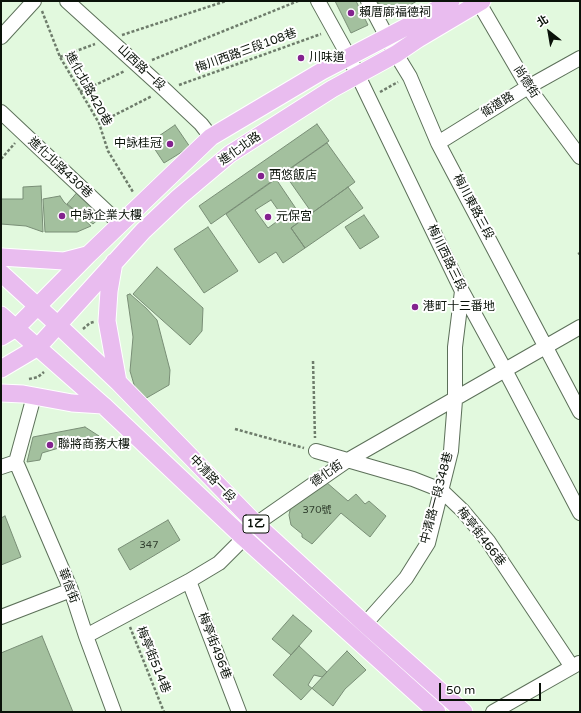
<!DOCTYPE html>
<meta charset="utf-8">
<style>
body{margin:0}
#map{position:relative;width:581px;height:713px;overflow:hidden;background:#e2f9de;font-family:"Varela Round","Noto Sans TC",sans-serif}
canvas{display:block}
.frame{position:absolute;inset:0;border:2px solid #0a1209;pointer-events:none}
.north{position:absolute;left:529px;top:12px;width:40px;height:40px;-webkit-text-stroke:3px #fff;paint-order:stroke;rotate:329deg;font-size:11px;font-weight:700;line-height:16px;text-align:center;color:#0a1209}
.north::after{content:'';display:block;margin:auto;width:14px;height:18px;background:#0a1209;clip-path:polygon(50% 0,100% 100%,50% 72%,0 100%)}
.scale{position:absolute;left:439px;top:683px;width:102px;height:18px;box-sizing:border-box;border:2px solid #0a1209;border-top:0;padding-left:5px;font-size:12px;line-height:14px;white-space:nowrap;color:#0a1209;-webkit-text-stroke:3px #fff;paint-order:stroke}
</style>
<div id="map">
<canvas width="581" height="713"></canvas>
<div class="frame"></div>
<div class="north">北</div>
<div class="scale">50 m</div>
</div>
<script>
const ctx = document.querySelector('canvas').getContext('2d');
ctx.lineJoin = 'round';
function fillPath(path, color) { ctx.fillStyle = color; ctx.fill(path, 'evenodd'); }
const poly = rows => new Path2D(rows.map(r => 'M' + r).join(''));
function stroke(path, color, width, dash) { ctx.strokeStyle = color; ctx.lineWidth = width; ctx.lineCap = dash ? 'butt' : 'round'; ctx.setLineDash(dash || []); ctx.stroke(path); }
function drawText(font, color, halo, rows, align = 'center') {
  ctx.font = font + ' "Varela Round","Noto Sans TC",sans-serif'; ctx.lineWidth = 4; ctx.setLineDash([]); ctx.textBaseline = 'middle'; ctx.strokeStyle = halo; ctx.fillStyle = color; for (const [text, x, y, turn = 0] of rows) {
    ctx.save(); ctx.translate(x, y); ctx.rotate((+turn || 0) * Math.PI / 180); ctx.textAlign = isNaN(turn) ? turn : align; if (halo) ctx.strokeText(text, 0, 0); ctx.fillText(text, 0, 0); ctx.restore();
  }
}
const building = poly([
 [335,1,356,1,368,25,351,33,335,1],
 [377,1,417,1,401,10,379,4,377,1],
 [317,124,329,141,211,224,199,206,317,124],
 [175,125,190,147,164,163,150,142,175,125],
 [327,143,355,182,312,213,284,173,327,143],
 [276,179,303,219,291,228,305,248,283,263,276,252,259,263,226,214,276,179],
 [271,200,283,217,268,228,255,210,271,200],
 [41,186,43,232,26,226,1,224,1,199,23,199,23,187,41,186],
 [348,187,363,208,305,248,291,228,348,187],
 [80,189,102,216,93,224,67,204,80,189],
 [60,196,64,202,91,226,77,232,45,232,43,199,60,196],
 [364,215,379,237,360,249,345,227,364,215],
 [208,227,238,271,204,293,174,249,208,227],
 [157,267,203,308,202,331,190,345,133,294,157,267],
 [130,294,146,308,157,320,170,370,169,385,143,400,135,388,130,371,133,337,127,295,130,294],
 [85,427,99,436,42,453,40,460,27,462,33,437,85,427],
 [326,482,348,501,356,494,365,504,369,501,386,516,370,537,341,513,312,544,302,537,302,534,291,525,289,515,291,506,326,482],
 [5,516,21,557,1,565,1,518,5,516],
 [168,520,180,540,130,570,118,549,168,520],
 [293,615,312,631,291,655,272,639,293,615],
 [42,636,73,712,1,712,1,653,42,636],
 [299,646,327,672,301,700,273,675,299,646],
 [347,651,366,670,345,689,333,706,308,685,314,675,322,677,347,651]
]);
const path = poly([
 [42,11,60,57,99,123,108,151,133,192],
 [122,35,226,1],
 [60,57,95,44],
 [152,60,298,1],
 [179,85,321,34],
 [80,92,125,71],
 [380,92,398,82],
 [99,123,152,96],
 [1,159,15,143],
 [578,254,580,253],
 [83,329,90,323,94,322],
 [313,361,315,438],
 [29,379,38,377,44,372],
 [235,429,304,448],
 [130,627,164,712]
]);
const minor = poly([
 [67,1,165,90,201,124,211,137],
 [318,1,349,57,462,291,505,370,580,513],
 [368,1,396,54,410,77,438,143,580,412],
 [479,3,528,87,580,157],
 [1,37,34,1],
 [1,112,120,224],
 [438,143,528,87,580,58],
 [316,451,413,479,441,490,463,511,488,541,572,667],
 [16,462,71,590,86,636,114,712],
 [16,462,34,396],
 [1,467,16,462],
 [189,581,239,712],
 [1,617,71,590],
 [365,624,406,578,428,543,451,451,455,400,455,347,462,291],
 [86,636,189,581,219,563,244,538,256,524,348,460,580,327],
 [493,712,579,663]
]);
const major = poly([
 [1,257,64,261,87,255],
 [114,262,109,291,107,321,118,382],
 [1,273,58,325,118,382,256,524,365,624,464,712],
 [1,315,103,405,244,538,437,712],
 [1,337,16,328,88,255,211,137,322,71,410,25,451,1],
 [1,369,38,347,143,231,179,197,230,154,332,89,396,54,418,39,482,1],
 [1,393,23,394,72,403,103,405]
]);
const markers = [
 [351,13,4,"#83238e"],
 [301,58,4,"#83238e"],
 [170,144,4,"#83238e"],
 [261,176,4,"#83238e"],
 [62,216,4,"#83238e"],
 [268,217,4,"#83238e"],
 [415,307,4,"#83238e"],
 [50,445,4,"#83238e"]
];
const numberNames = [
 ["370號",317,510],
 ["347",149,545]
];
const shields = [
 [256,524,26]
];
const shieldNames = [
 ["1乙",256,524]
];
const poiNames = [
 ["賴厝廍福德祠",359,13],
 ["川味道",309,58],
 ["中詠桂冠",162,144,"right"],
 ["西悠飯店",269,176],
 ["中詠企業大樓",70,216],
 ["元保宮",276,217],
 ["港町十三番地",423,307],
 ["聯將商務大樓",58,445]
];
const streetNames = [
 ["梅川西路三段108巷",246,51,-20],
 ["山西路一段",141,68,43],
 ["尚德街",526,82,57],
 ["進化北路420巷",88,89,61],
 ["衛道路",498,105,-32],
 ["進化北路",240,149,-35],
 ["進化北路430巷",60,168,43],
 ["梅川東路三段",473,207,62],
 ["梅川西路三段",446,258,64],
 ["德化街",327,474,-35],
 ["中清路一段",212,479,46],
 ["中清路一段348巷",437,498,-75],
 ["梅亭街466巷",481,537,52],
 ["華信街",68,586,69],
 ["梅亭街496巷",214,646,69],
 ["梅亭街514巷",153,660,68]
];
fillPath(building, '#a3c09e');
stroke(building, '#798e76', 1);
stroke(minor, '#5c7059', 16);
stroke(major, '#fff', 19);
stroke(path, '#6e7c6b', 2.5, [3, 2]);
stroke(minor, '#fff', 14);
stroke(major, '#e9bcef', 17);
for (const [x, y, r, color] of markers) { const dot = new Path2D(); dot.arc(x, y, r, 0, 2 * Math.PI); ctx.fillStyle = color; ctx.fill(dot); stroke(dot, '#fff', 1.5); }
drawText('10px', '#303e2e', null, numberNames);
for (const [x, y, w] of shields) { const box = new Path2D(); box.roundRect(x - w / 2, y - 9, w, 18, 3); ctx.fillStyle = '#fff'; ctx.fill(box); stroke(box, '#0a1209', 1); }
drawText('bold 11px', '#0a1209', null, shieldNames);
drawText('12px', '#0a1209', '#fff', poiNames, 'left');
drawText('12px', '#0a1209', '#fff', streetNames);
</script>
